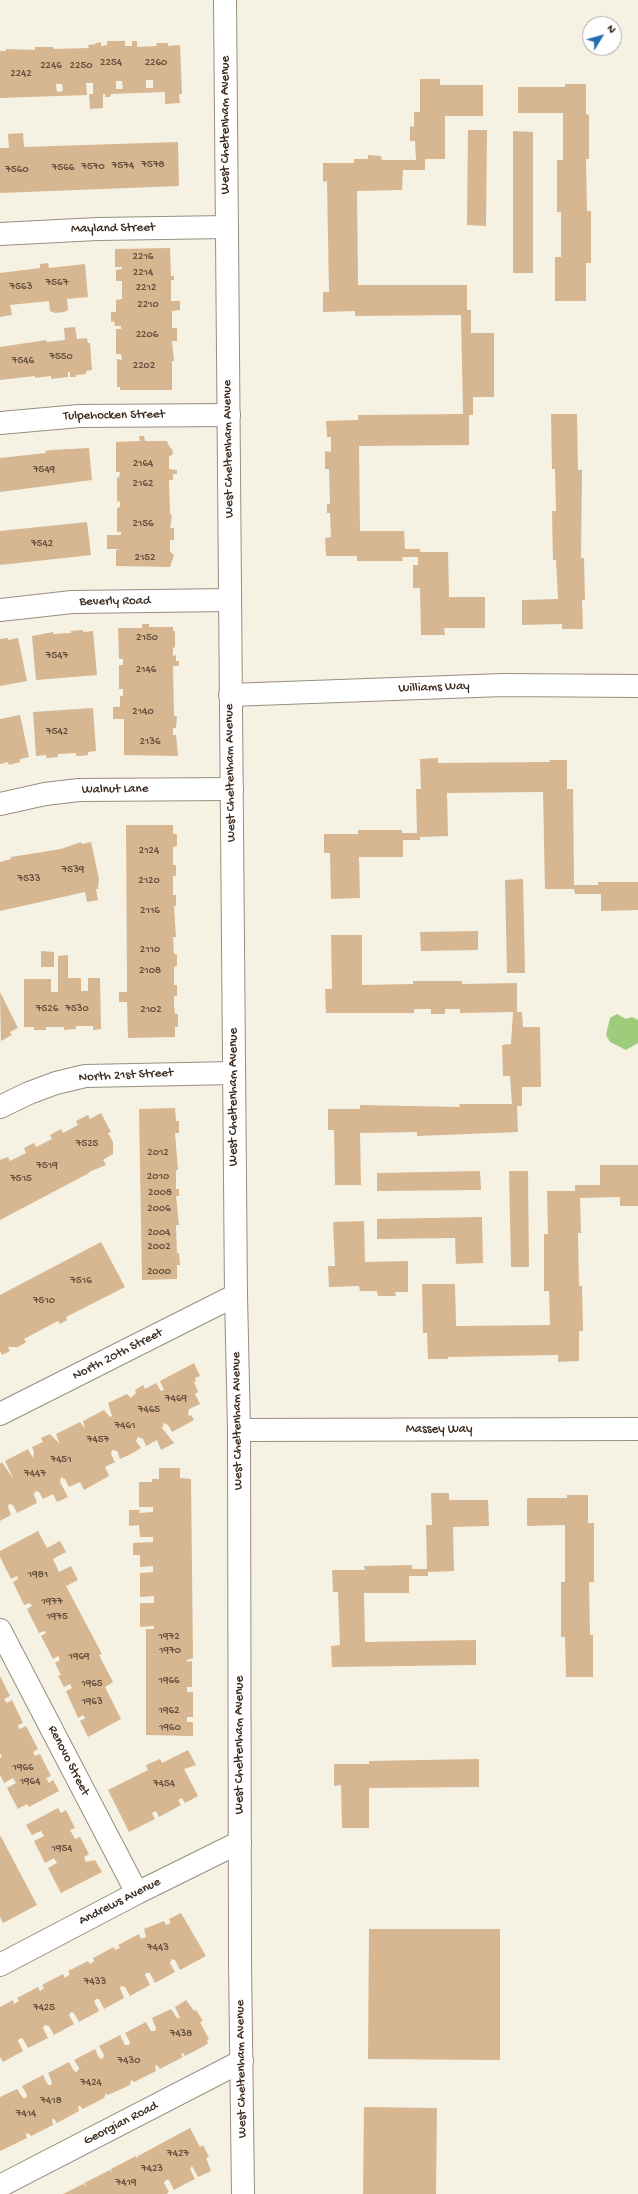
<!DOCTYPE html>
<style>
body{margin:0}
#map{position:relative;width:638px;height:2194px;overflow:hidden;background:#f5f2e3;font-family:"Gochi Hand",sans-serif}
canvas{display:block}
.north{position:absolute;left:582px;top:16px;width:40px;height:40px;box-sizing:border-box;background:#fff;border:1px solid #b1aaa5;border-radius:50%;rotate:53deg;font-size:11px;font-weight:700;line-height:16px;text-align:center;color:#3b2a1e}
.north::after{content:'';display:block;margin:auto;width:14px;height:18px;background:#1f6fb2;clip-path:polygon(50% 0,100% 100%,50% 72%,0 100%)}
</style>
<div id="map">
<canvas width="638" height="2194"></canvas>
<div class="north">N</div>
</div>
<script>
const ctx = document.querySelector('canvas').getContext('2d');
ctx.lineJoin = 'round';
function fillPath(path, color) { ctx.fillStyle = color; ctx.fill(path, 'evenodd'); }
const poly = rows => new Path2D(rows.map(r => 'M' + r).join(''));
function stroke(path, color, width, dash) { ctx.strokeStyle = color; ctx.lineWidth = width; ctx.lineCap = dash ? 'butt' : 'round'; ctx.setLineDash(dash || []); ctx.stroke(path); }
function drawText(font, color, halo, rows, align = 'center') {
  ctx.font = font + ' "Gochi Hand",sans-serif'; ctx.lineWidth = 3.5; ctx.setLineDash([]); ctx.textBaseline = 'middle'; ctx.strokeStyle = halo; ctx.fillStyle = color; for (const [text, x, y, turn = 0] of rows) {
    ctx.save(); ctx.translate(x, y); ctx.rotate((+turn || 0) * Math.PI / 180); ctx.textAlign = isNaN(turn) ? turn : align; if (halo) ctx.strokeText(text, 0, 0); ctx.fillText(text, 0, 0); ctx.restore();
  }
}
const green = poly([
 [617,1014,626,1019,632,1017,638,1020,638,1043,626,1050,610,1042,606,1035,610,1018]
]);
const building = poly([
 [107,41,125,41,125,46,132,46,132,41,137,41,137,47,157,46,156,43,168,43,168,46,180,45,182,94,179,94,180,103,165,104,165,92,111,94,110,97,105,97,105,94,103,94,103,108,90,109,89,94,93,94,93,83,86,83,87,95,0,98,0,51,6,51,6,49,35,50,35,47,53,47,54,49,89,48,88,45,96,44,96,43,101,42,101,46,107,45],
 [146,80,153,80,153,88,146,88],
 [116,81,122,81,123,89,116,89],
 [56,84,62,84,63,91,57,92],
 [420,79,440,79,440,85,483,85,483,116,445,116,445,159,425,159,425,170,403,170,402,190,357,191,358,285,467,285,467,310,471,310,471,333,494,333,494,397,473,397,473,415,469,415,469,445,359,446,360,531,404,531,405,549,420,549,420,552,448,552,449,597,485,597,485,628,444,628,445,635,421,635,420,588,413,588,413,565,418,565,418,557,402,557,403,561,357,561,357,556,326,556,325,538,331,537,330,513,327,513,327,504,330,504,329,469,325,469,325,451,331,452,331,437,327,437,326,421,358,420,358,415,463,414,461,315,355,316,355,311,323,312,323,292,329,292,327,181,323,182,323,163,354,163,354,159,368,159,368,155,381,156,382,160,416,160,415,141,410,141,410,126,414,127,414,112,420,112],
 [565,84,586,84,586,114,589,115,589,159,586,159,587,211,591,211,591,263,586,263,586,301,555,301,555,257,561,257,561,212,557,212,557,160,563,160,563,113,518,113,518,87,565,87],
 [468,130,487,130,486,226,467,225],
 [513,131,533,132,533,273,513,273],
 [23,133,24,147,178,142,179,186,0,193,0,148,9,148,8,134],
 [170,248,171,276,174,276,174,280,171,280,171,301,180,301,180,310,172,311,172,328,177,328,177,341,172,341,174,361,172,361,172,390,120,390,120,387,117,387,117,359,122,360,121,354,116,354,116,329,121,329,121,326,115,326,114,321,111,322,111,312,116,312,116,300,122,299,122,281,116,281,116,270,122,269,122,267,115,267,115,249],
 [48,263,49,268,85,264,88,297,67,299,68,310,64,312,55,313,50,311,49,301,10,305,12,315,0,317,0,273,40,268,40,264],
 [75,327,77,339,87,338,88,343,90,343,92,370,86,371,86,374,76,375,76,377,70,377,70,372,68,372,68,377,51,379,51,376,35,378,35,376,0,380,0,347,46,340,47,342,65,340,64,328],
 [551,414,577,414,578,470,582,470,581,558,584,558,585,600,582,600,583,629,562,629,562,624,522,625,522,600,558,599,556,560,553,560,552,511,556,511,555,469,552,469],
 [139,436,144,436,145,441,167,441,169,446,172,449,173,454,169,457,169,469,177,470,177,474,173,474,173,480,169,480,170,513,172,516,170,528,174,528,174,540,170,540,170,552,174,555,170,567,116,566,116,550,120,549,107,549,107,535,121,535,121,532,117,532,117,508,120,507,120,501,117,502,117,477,119,478,120,472,116,472,116,442,140,441],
 [89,448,92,480,0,492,0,458,46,453,45,451,51,450],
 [87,522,91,555,0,565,0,531],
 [142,624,149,624,149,627,173,627,173,631,175,631,175,647,173,648,173,656,176,655,176,661,179,661,179,666,173,666,174,716,177,716,176,728,173,728,173,735,176,735,178,756,124,755,124,719,113,719,113,707,120,707,120,696,123,696,123,689,119,689,119,665,123,665,123,659,119,659,118,628,142,628],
 [83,630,83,632,93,631,97,675,36,680,32,636,53,632,53,634,71,633,71,631],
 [8,638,8,640,18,638,27,681,0,686,0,639],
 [93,708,96,751,88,752,88,755,81,756,76,756,76,753,58,754,58,757,46,758,46,755,36,756,33,712],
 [20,715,29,757,20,759,20,762,9,765,8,762,0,764,0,719],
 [438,758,438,763,550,762,549,760,567,760,567,789,573,789,574,885,598,885,598,882,638,882,638,910,601,911,601,894,575,894,574,889,545,889,543,792,447,793,448,836,420,837,420,840,403,840,403,857,359,857,360,898,331,899,330,853,324,853,324,834,358,834,358,830,402,830,402,833,417,833,416,789,421,789,420,759],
 [126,825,173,825,173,834,177,834,177,846,173,847,173,865,176,865,176,876,173,876,173,895,176,895,176,906,174,906,176,937,173,937,174,954,177,954,177,966,174,967,174,985,177,985,177,996,174,996,174,1005,175,1014,178,1014,178,1027,175,1027,175,1037,128,1038,127,1002,119,1002,119,992,127,992],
 [81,842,82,844,91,842,99,879,98,889,96,889,98,900,87,902,85,892,0,911,0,862,11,859,11,857,61,849],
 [523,879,525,973,507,973,505,880],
 [478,931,478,950,421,951,420,932],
 [331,935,362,935,362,985,413,984,413,981,462,981,462,984,517,983,517,1012,522,1012,523,1027,540,1027,541,1087,522,1087,522,1106,517,1106,518,1132,417,1136,417,1132,360,1133,361,1185,335,1185,334,1130,328,1130,328,1109,360,1109,360,1105,460,1107,459,1104,512,1104,510,1076,503,1076,502,1045,511,1044,513,1012,460,1013,460,1009,445,1009,445,1014,431,1014,431,1009,414,1009,414,1013,326,1013,325,989,332,989],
 [41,951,54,952,54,967,41,967],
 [68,955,68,978,81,978,81,991,88,991,88,978,100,978,101,1029,93,1030,93,1026,76,1026,76,1029,64,1030,64,1027,46,1027,46,1030,34,1030,34,1027,24,1027,24,979,51,979,51,992,58,992,58,956],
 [0,992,18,1028,10,1032,12,1035,1,1041],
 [175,1108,176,1121,179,1121,179,1133,175,1133,178,1170,176,1170,176,1189,179,1189,179,1196,176,1196,179,1225,176,1225,177,1253,179,1253,180,1265,177,1265,177,1279,142,1280,139,1109],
 [101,1113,111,1132,108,1133,113,1142,113,1154,103,1160,106,1165,89,1172,89,1173,0,1220,0,1160,8,1157,10,1161,26,1153,24,1148,34,1143,36,1147,52,1139,50,1135,61,1129,63,1133,78,1125,76,1121,88,1115,90,1119],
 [600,1165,638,1165,638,1206,620,1206,620,1197,580,1198,581,1233,578,1233,579,1286,582,1286,583,1331,579,1331,579,1361,558,1362,558,1355,448,1357,448,1359,428,1359,427,1333,423,1333,422,1284,455,1284,456,1326,550,1325,549,1291,544,1291,544,1234,548,1234,547,1191,575,1191,575,1185,600,1185],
 [480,1171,481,1190,377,1191,377,1173],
 [509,1171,528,1171,529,1267,511,1267],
 [482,1217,483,1263,456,1264,455,1238,377,1239,377,1219],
 [364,1221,365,1262,408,1261,408,1292,395,1292,396,1296,378,1296,377,1291,360,1291,359,1286,329,1287,328,1266,335,1266,333,1222],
 [101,1242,125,1287,66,1317,67,1320,60,1324,58,1321,24,1339,26,1342,18,1347,8,1347,10,1351,2,1355,0,1351,0,1295],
 [194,1363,200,1376,195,1378,196,1381,194,1382,198,1392,195,1394,200,1404,189,1409,188,1414,189,1416,191,1415,194,1420,172,1432,168,1425,164,1423,162,1428,174,1443,161,1450,157,1440,146,1446,143,1439,138,1437,136,1441,141,1448,131,1454,120,1459,117,1451,112,1450,111,1454,115,1462,105,1467,109,1476,84,1490,80,1482,69,1487,65,1479,61,1477,60,1482,68,1497,57,1502,53,1494,43,1499,39,1492,35,1491,34,1495,37,1503,17,1513,13,1505,9,1504,8,1507,11,1515,0,1521,0,1464,2,1462,14,1480,5,1461,28,1449,33,1458,34,1452,32,1447,43,1442,41,1438,50,1434,60,1444,56,1434,80,1422,85,1429,83,1421,104,1410,110,1417,112,1416,108,1403,127,1394,131,1398,136,1393,135,1390,143,1385,145,1389,156,1383,161,1391,164,1390,160,1381],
 [159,1468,180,1468,180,1478,191,1479,193,1658,187,1660,187,1662,192,1661,192,1687,187,1687,187,1692,193,1692,193,1717,187,1717,187,1722,193,1722,193,1736,146,1735,146,1629,154,1629,154,1626,140,1627,140,1603,154,1603,154,1596,140,1597,140,1573,153,1572,153,1566,140,1567,140,1555,133,1555,133,1543,153,1542,153,1537,140,1537,139,1525,129,1526,129,1510,140,1510,139,1513,153,1512,153,1507,139,1507,139,1482,152,1482,152,1479,159,1479],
 [431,1493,449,1493,449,1500,488,1500,489,1526,453,1527,454,1571,428,1572,428,1576,409,1576,409,1593,364,1593,365,1642,476,1640,476,1665,332,1667,331,1646,340,1645,338,1592,333,1592,332,1570,365,1570,364,1566,412,1565,412,1569,427,1569,426,1525,432,1525],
 [567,1495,588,1495,588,1523,594,1523,594,1582,589,1582,590,1635,593,1635,593,1677,566,1677,565,1637,561,1637,561,1582,565,1582,565,1525,527,1526,527,1498,567,1498],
 [38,1531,47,1548,60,1541,66,1552,53,1559,59,1572,71,1566,78,1580,66,1586,102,1654,99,1655,113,1682,105,1687,121,1719,88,1737,80,1721,85,1718,83,1715,78,1718,66,1691,72,1688,70,1684,64,1687,58,1676,61,1675,55,1663,60,1660,58,1656,53,1659,41,1636,46,1633,45,1631,39,1633,27,1609,32,1606,30,1603,24,1605,13,1582,18,1579,17,1576,11,1579,0,1557,0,1551],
 [0,1676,10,1696,4,1699,7,1703,12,1700,23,1723,18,1725,19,1728,20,1729,26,1726,38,1749,33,1752,35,1756,40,1754,51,1776,46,1778,49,1783,53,1780,59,1791,29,1807,27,1804,18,1809,7,1788,16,1783,13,1778,4,1783,0,1775,0,1758,2,1757,0,1753],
 [188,1750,196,1765,184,1769,198,1796,185,1803,182,1798,178,1800,181,1805,159,1817,156,1811,152,1813,155,1819,129,1832,108,1790,148,1770,146,1765,160,1759,162,1763],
 [479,1759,479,1787,369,1788,369,1828,342,1828,341,1785,334,1786,334,1764,369,1764,369,1761],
 [58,1808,61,1813,66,1810,75,1828,70,1830,75,1839,80,1837,89,1854,84,1857,86,1862,95,1860,102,1872,61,1893,48,1868,57,1863,54,1858,45,1863,34,1841,44,1836,41,1831,32,1835,26,1825],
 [0,1835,37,1905,3,1923,0,1917],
 [181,1913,206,1956,180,1970,175,1960,172,1959,170,1963,175,1972,155,1983,150,1973,146,1973,145,1975,150,1985,130,1996,125,1987,121,1986,120,1988,124,1998,104,2009,99,1999,96,1999,94,2001,99,2011,79,2022,74,2013,71,2012,69,2015,74,2024,54,2035,49,2026,45,2025,43,2028,48,2038,28,2048,23,2039,20,2038,18,2041,23,2051,3,2062,0,2057,0,2007,13,2000,14,2004,19,2001,17,1998,38,1987,40,1991,44,1988,42,1985,63,1974,65,1978,70,1974,68,1971,88,1961,90,1964,93,1962,94,1961,93,1958,114,1947,115,1950,120,1948,118,1945,139,1934,141,1939,146,1937,144,1929,164,1921,166,1925,171,1923,169,1919],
 [369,1929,500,1929,500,2060,368,2059],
 [186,2000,194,2011,196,2010,203,2021,200,2022,209,2039,207,2040,208,2043,206,2045,185,2056,183,2053,181,2054,183,2057,160,2069,157,2065,155,2066,156,2071,134,2082,131,2080,130,2085,108,2095,106,2093,104,2098,83,2109,80,2106,78,2106,79,2111,57,2123,54,2119,52,2119,53,2125,31,2136,28,2133,26,2134,27,2138,0,2151,0,2097,17,2089,23,2098,26,2098,27,2095,22,2086,43,2075,48,2085,51,2085,52,2082,48,2073,69,2062,74,2071,77,2072,79,2068,74,2060,95,2049,99,2058,103,2059,104,2055,99,2046,120,2035,125,2045,129,2045,130,2042,125,2033,146,2022,151,2031,155,2031,156,2028,152,2018,171,2009,177,2018,180,2018,175,2007],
 [364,2107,437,2108,436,2194,363,2194],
 [190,2128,200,2147,203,2145,209,2157,206,2158,211,2171,198,2177,192,2166,190,2169,195,2179,185,2184,174,2190,169,2180,166,2180,164,2183,169,2192,166,2194,63,2194,83,2184,86,2187,84,2183,110,2170,112,2172,111,2169,136,2156,137,2159,138,2156]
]);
const minor = poly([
 [0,234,97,229,227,227],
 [0,423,79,416,229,415],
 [0,610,72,602,230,600],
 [230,695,503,685,638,686],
 [0,804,45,794,79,790,232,789],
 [0,1107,29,1093,56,1083,85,1076,234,1073],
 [0,1414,236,1295],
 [239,1430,638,1429],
 [0,1630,137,1893],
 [0,1965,137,1893,240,1842],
 [0,2186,242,2061]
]);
const highway = poly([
 [225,0,236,1295,239,1430,240,1962,243,2194]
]);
const numberNames = [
 ["2254",111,63],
 ["2260",156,63],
 ["2246",51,66],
 ["2250",81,66],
 ["2242",21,74],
 ["7578",153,165],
 ["7574",123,166],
 ["7570",93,167],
 ["7566",63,168],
 ["7560",17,170],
 ["2216",143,257],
 ["2214",143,273],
 ["7567",57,283],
 ["7563",21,287],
 ["2212",146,288],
 ["2210",148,305],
 ["2206",147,335],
 ["7550",61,357],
 ["7546",23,361],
 ["2202",144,366],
 ["2164",143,464],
 ["7549",44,470],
 ["2162",143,484],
 ["2156",143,524],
 ["7542",42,544],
 ["2152",145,558],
 ["2150",147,638],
 ["7547",57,656],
 ["2146",146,670],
 ["2140",143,712],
 ["7542",57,732],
 ["2136",150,742],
 ["2124",149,851],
 ["7539",73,870],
 ["7533",29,879],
 ["2120",149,881],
 ["2116",150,911],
 ["2110",150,950],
 ["2108",150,971],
 ["7526",47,1009],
 ["7530",77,1009],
 ["2102",151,1010],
 ["7525",87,1144],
 ["2012",158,1153],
 ["7519",47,1166],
 ["2010",158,1177],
 ["7515",21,1179],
 ["2008",160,1193],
 ["2006",159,1209],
 ["2004",159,1233],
 ["2002",159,1247],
 ["2000",159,1272],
 ["7516",81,1281],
 ["7510",44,1301],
 ["7469",176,1399],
 ["7465",149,1410],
 ["7461",125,1426],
 ["7457",98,1440],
 ["7451",61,1460],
 ["7447",35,1474],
 ["1981",38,1575],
 ["1977",52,1602],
 ["1975",57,1617],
 ["1972",169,1637],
 ["1970",170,1651],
 ["1969",79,1657],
 ["1966",169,1681],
 ["1965",92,1684],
 ["1963",92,1702],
 ["1962",169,1711],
 ["1960",170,1728],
 ["1966",23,1768],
 ["1964",30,1782],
 ["7454",164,1784],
 ["1954",62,1849],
 ["7443",158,1948],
 ["7433",95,1982],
 ["7425",44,2008],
 ["7438",181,2034],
 ["7430",129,2061],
 ["7424",91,2083],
 ["7418",51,2101],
 ["7414",26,2114],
 ["7427",178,2154],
 ["7423",152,2169],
 ["7419",126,2183]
];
const streetNames = [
 ["West Cheltenham Avenue",226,125,-90],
 ["Mayland Street",113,229,-1],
 ["Tulpehocken Street",114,416,-1],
 ["West Cheltenham Avenue",229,449,-91],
 ["Beverly Road",115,602,-1],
 ["Williams Way",434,688,-2],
 ["West Cheltenham Avenue",231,773,-91],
 ["Walnut Lane",115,790,-1],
 ["North 21st Street",126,1076,-3],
 ["West Cheltenham Avenue",234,1097,-90],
 ["North 20th Street",118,1355,-27],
 ["West Cheltenham Avenue",238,1421,-91],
 ["Massey Way",439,1430],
 ["West Cheltenham Avenue",240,1745,-90],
 ["Renovo Street",68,1761,63],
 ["Andrews Avenue",120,1902,-27],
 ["West Cheltenham Avenue",242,2069,-91],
 ["Georgian Road",121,2124,-27]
];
fillPath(green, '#9ecc7a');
fillPath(building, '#d7b692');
stroke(minor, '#988e80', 24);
stroke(highway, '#988e80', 24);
stroke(minor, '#fff', 22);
stroke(highway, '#fff', 22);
drawText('11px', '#624d3b', null, numberNames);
drawText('13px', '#3b2a1e', '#fff', streetNames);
</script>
